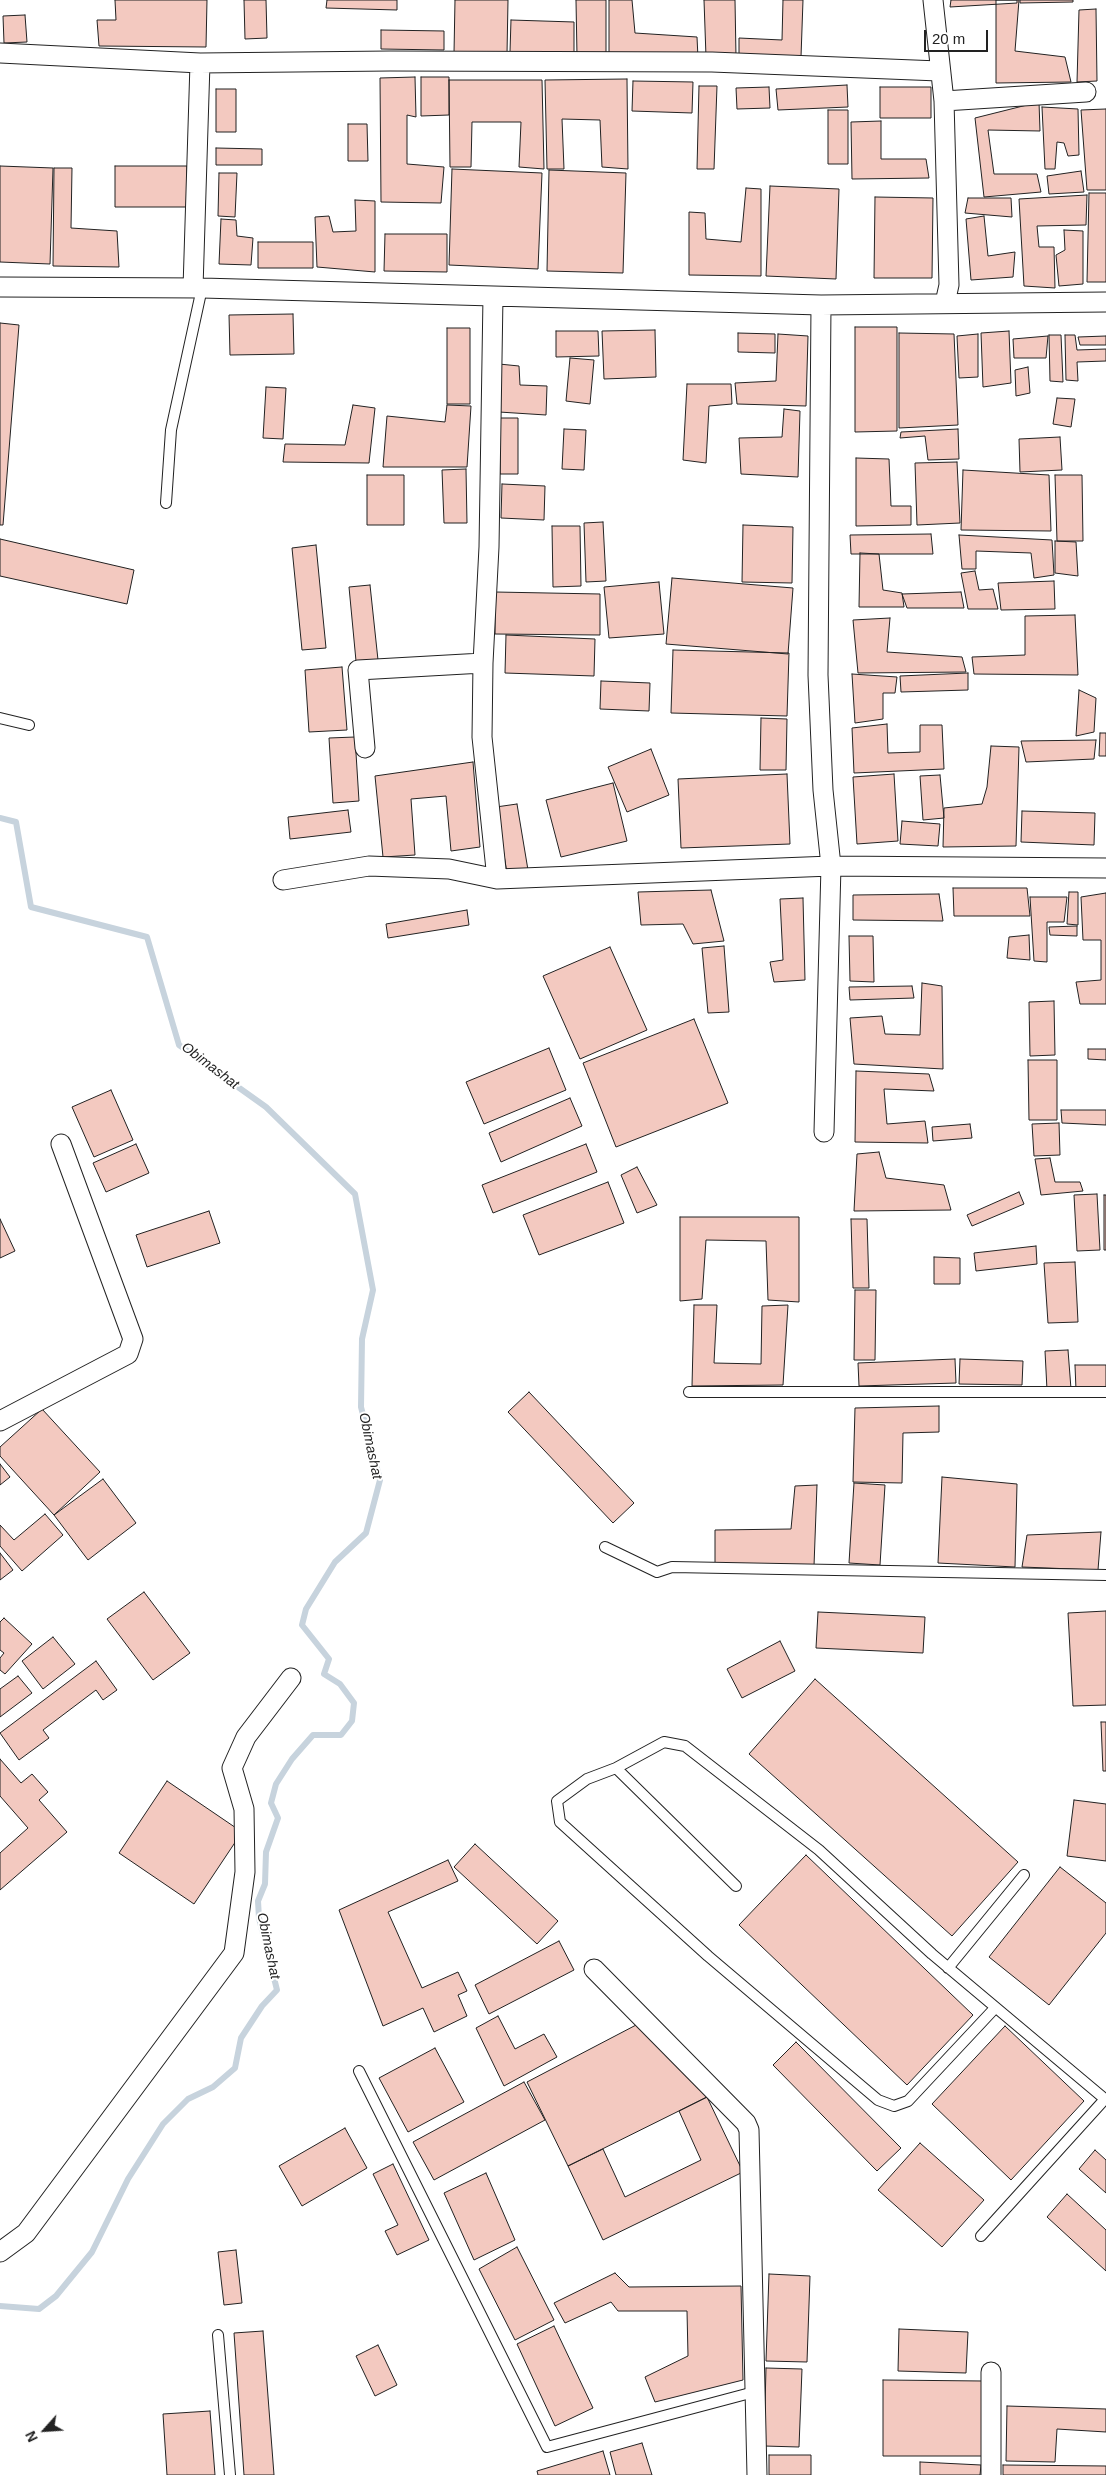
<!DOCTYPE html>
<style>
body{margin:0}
#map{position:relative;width:1106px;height:2475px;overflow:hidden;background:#fff;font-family:Helvetica,sans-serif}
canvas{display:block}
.north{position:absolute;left:20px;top:2405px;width:50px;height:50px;-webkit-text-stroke:4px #fff;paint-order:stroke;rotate:244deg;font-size:14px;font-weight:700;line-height:20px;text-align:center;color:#222}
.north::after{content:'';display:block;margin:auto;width:18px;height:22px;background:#222;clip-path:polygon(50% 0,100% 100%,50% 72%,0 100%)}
.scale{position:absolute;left:924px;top:30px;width:64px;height:22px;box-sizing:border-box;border:2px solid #222;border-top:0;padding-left:6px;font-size:15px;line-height:18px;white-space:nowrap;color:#222;-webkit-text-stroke:4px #fff;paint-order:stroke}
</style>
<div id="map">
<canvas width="1106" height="2475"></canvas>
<div class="north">N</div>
<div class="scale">20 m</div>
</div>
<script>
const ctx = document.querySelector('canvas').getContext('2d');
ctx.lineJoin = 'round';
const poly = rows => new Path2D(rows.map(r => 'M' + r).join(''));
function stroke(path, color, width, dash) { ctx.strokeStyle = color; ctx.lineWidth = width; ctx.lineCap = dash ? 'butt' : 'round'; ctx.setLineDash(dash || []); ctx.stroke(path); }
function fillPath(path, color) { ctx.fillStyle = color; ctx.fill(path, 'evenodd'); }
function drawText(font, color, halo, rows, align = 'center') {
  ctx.font = font + ' Helvetica,sans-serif'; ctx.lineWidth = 4; ctx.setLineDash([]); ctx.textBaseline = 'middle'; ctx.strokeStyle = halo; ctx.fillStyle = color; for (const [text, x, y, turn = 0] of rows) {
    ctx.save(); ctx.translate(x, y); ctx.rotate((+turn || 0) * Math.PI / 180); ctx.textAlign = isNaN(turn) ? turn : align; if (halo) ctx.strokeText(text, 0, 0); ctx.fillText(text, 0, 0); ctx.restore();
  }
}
const stream = poly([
 [0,818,16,822,31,907,147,937,179,1045,266,1107,355,1194,373,1290,362,1339,361,1407,380,1480,366,1533,335,1562,306,1609,302,1625,329,1659,324,1674,340,1684,354,1703,352,1721,341,1735,313,1735,292,1759,276,1784,271,1803,278,1818,266,1852,265,1884,258,1901,259,1918,277,1990,262,2006,241,2038,235,2068,213,2087,188,2099,163,2124,128,2179,92,2252,56,2296,39,2309,0,2306]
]);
const building = poly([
 [115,0,207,0,206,47,99,46,97,20,116,20,115,0],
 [244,0,266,0,267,38,245,39,244,0],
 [327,0,397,0,397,10,326,8,327,0],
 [455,0,508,0,507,54,454,53,455,0],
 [576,0,606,0,606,56,577,56,576,0],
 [609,0,632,0,635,33,697,37,698,58,609,57,609,0],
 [704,0,735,0,736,57,706,57,704,0],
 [783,0,803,0,801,57,739,55,739,38,782,40,783,0],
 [951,0,1017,0,1017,3,950,7,951,0],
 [996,0,1019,0,1015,51,1065,57,1071,82,996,83,996,0],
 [1020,0,1073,0,1073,2,1020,3,1020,0],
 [1096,9,1097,81,1077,82,1079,10,1096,9],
 [25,15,27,42,4,43,3,16,25,15],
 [511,20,574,22,574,54,510,52,511,20],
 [381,30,444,31,444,50,381,49,381,30],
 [415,77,416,117,407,115,407,164,444,167,441,203,381,202,380,78,415,77],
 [421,77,449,77,449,115,421,116,421,77],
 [627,79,628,169,602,167,600,120,562,119,564,169,547,169,545,80,627,79],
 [449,80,542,80,544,169,519,167,521,122,472,122,471,167,450,167,449,80],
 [633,81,693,82,692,113,632,111,633,81],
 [847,85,848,107,778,110,776,89,847,85],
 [699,86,717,86,714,169,697,169,699,86],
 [769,87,770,108,737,109,736,88,769,87],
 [880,87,931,87,931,118,880,118,880,87],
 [216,89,236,89,236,132,216,132,216,89],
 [1039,102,1040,131,988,130,994,174,1037,174,1041,192,984,197,975,118,1039,102],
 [1042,107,1078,109,1079,155,1068,156,1064,143,1057,142,1055,169,1045,169,1042,107],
 [1106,109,1106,190,1087,190,1081,110,1106,109],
 [828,110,848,110,848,164,828,164,828,110],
 [881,121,881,159,926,159,929,178,852,179,851,122,881,121],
 [348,124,367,124,368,161,348,161,348,124],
 [216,148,262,149,262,165,216,165,216,148],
 [0,166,53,168,50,264,0,262,0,166],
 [115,166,187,166,187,207,115,207,115,166],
 [54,168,72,168,71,228,117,231,119,267,53,266,54,168],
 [452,169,542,173,538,269,449,265,452,169],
 [549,170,626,173,623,273,547,271,549,170],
 [1081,171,1084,192,1049,194,1047,176,1081,171],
 [219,173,237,173,235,217,218,216,219,173],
 [770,186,839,189,836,279,766,276,770,186],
 [746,188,761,189,761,276,689,275,689,212,705,213,706,239,741,242,746,188],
 [1089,193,1106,193,1106,282,1087,282,1089,193],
 [1087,195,1086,225,1037,226,1039,247,1054,247,1055,288,1024,286,1019,199,1087,195],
 [875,197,933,198,932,278,874,278,875,197],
 [968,198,1011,198,1012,217,965,213,968,198],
 [355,200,375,201,375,272,317,267,315,217,329,216,333,232,356,231,355,200],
 [984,216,988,256,1015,252,1013,277,971,280,966,219,984,216],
 [221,219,236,220,237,236,253,238,251,265,219,264,221,219],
 [1064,230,1083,231,1083,284,1059,286,1056,255,1065,250,1064,230],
 [385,234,447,234,447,272,384,271,385,234],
 [258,242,313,242,313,268,258,268,258,242],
 [293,314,294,354,230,355,229,315,293,314],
 [0,323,19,325,3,525,0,525,0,323],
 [855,327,897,327,897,431,855,432,855,327],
 [447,328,470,328,470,404,447,404,447,328],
 [655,330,656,377,604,379,602,331,655,330],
 [556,331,598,331,599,356,556,357,556,331],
 [1009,331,1011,383,983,387,981,333,1009,331],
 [738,333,775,334,775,353,738,352,738,333],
 [899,333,954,334,958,425,899,428,899,333],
 [778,334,808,336,806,406,737,404,735,383,776,381,778,334],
 [978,334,978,377,959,378,957,336,978,334],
 [1049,335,1061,335,1063,382,1050,381,1049,335],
 [1065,335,1075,335,1077,350,1106,349,1106,361,1077,362,1078,381,1066,380,1065,335],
 [1048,336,1046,358,1014,358,1013,339,1048,336],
 [1106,336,1106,345,1080,345,1078,337,1106,336],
 [570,358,594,360,590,404,566,401,570,358],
 [499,364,519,366,520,385,547,386,546,415,499,412,499,364],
 [1028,367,1030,393,1016,396,1015,370,1028,367],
 [687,384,731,384,732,404,709,406,706,463,683,460,687,384],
 [266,387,286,388,283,439,263,438,266,387],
 [1057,398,1075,399,1071,427,1053,424,1057,398],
 [353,405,375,408,369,463,283,462,285,444,345,445,353,405],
 [447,405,471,406,467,467,383,467,387,416,445,422,447,405],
 [784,409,800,411,798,477,741,474,739,438,782,437,784,409],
 [500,418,518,418,518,474,500,474,500,418],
 [564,429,586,430,584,470,562,469,564,429],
 [958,429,959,459,928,460,925,436,900,438,901,432,958,429],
 [1060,437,1062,470,1020,472,1019,439,1060,437],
 [856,458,889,459,891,506,911,506,911,525,856,526,856,458],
 [957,462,960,523,917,525,915,463,957,462],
 [466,469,467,523,444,523,442,470,466,469],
 [963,470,1049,475,1051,531,961,530,963,470],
 [367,475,404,475,404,525,367,525,367,475],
 [1055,475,1082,475,1083,541,1057,541,1055,475],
 [502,484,545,486,544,520,501,518,502,484],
 [603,522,606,581,586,582,584,523,603,522],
 [743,525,793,527,792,583,742,582,743,525],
 [552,526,580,526,581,586,553,587,552,526],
 [931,534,933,554,851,554,850,535,931,534],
 [959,535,1052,540,1054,575,1034,578,1031,553,976,551,976,569,962,569,959,535],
 [0,539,134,570,127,604,0,576,0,539],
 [1055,541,1076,542,1078,576,1055,573,1055,541],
 [316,545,326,648,302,650,292,548,316,545],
 [860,553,879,554,883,590,902,593,904,607,859,607,860,553],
 [975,571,979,590,993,589,998,609,968,609,961,573,975,571],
 [672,578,793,588,788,654,666,644,672,578],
 [1054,581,1055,609,1001,610,998,583,1054,581],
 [659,582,664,634,609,638,604,587,659,582],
 [370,585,378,660,356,661,349,587,370,585],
 [495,592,600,594,600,635,495,634,495,592],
 [961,592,964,608,907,608,902,594,961,592],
 [1075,615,1078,675,974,674,972,657,1025,655,1025,616,1075,615],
 [890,618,887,652,962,657,966,672,858,673,853,620,890,618],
 [506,635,595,639,594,676,505,673,506,635],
 [673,650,789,653,787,716,671,713,673,650],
 [342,667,347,730,309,732,305,670,342,667],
 [968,673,968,690,901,692,900,676,968,673],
 [852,674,897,677,895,693,883,693,883,719,855,723,852,674],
 [601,681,650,683,649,711,600,709,601,681],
 [1079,690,1096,698,1094,732,1076,736,1079,690],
 [761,718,787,719,786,770,760,770,761,718],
 [887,724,888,753,920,752,920,725,942,725,944,769,854,773,852,728,887,724],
 [1100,733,1106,733,1106,756,1099,756,1100,733],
 [355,737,359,801,333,803,329,738,355,737],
 [1096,740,1094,759,1026,762,1021,741,1096,740],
 [991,746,1019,747,1016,846,943,847,944,808,982,804,987,787,991,746],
 [651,749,669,795,627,812,608,767,651,749],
 [473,762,480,847,451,851,446,796,411,799,415,855,383,857,375,776,473,762],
 [787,774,790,844,681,848,678,779,787,774],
 [894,774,898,841,857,844,853,777,894,774],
 [940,775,944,818,923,820,920,776,940,775],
 [613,783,627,841,561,857,546,800,613,783],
 [517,804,528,870,507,873,496,807,517,804],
 [348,810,351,832,290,839,288,817,348,810],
 [1022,811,1095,813,1094,845,1021,842,1022,811],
 [902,821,940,824,938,846,900,844,902,821],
 [953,888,1027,888,1030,916,954,916,953,888],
 [711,890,724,941,693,944,683,924,641,925,638,892,711,890],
 [1069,892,1078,892,1078,925,1067,924,1069,892],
 [1106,893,1106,1004,1080,1004,1076,982,1101,980,1101,940,1083,940,1081,897,1106,893],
 [939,894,943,921,853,920,853,895,939,894],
 [1030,897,1067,897,1064,922,1047,922,1047,962,1034,961,1030,897],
 [803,898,805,980,774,982,770,962,783,960,780,899,803,898],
 [467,910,469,925,388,938,386,924,467,910],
 [1077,926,1077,936,1050,935,1049,927,1077,926],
 [1029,935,1030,960,1007,958,1009,937,1029,935],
 [849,936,873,936,874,982,850,981,849,936],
 [724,946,729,1012,708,1013,702,948,724,946],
 [610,947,647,1030,580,1059,543,976,610,947],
 [922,983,942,986,943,1069,854,1064,850,1018,882,1016,885,1034,920,1035,922,983],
 [912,986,914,998,850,1000,849,987,912,986],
 [1054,1001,1055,1055,1030,1056,1029,1002,1054,1001],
 [694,1019,728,1103,616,1147,583,1063,694,1019],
 [549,1048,566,1090,484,1124,466,1082,549,1048],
 [1088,1049,1106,1049,1106,1060,1088,1059,1088,1049],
 [1028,1060,1057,1060,1057,1120,1029,1120,1028,1060],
 [856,1071,929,1074,934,1091,884,1089,887,1124,925,1121,928,1143,855,1142,856,1071],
 [111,1090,133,1140,94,1157,72,1107,111,1090],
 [570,1098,582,1126,501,1162,489,1133,570,1098],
 [1061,1110,1106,1110,1106,1125,1062,1123,1061,1110],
 [1059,1123,1060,1155,1034,1156,1032,1124,1059,1123],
 [970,1124,972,1138,933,1141,932,1127,970,1124],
 [136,1144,149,1173,106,1192,93,1163,136,1144],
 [586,1144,597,1172,493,1213,482,1185,586,1144],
 [879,1152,886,1178,944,1185,951,1210,854,1211,857,1154,879,1152],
 [1050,1158,1055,1182,1080,1182,1083,1191,1041,1195,1035,1159,1050,1158],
 [637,1167,657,1205,637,1213,621,1175,637,1167],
 [608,1182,624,1223,539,1255,523,1215,608,1182],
 [1019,1192,1024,1204,972,1226,967,1215,1019,1192],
 [1097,1194,1100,1250,1077,1251,1074,1195,1097,1194],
 [1104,1195,1106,1195,1106,1250,1104,1250,1104,1195],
 [209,1211,220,1243,147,1267,136,1235,209,1211],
 [680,1217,799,1217,799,1302,768,1300,766,1241,706,1240,702,1299,680,1301,680,1217],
 [0,1219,15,1251,0,1258,0,1219],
 [851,1219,867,1219,869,1288,853,1288,851,1219],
 [1036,1246,1037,1264,976,1271,974,1253,1036,1246],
 [934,1257,960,1258,960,1284,934,1284,934,1257],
 [1075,1262,1078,1322,1048,1323,1044,1263,1075,1262],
 [855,1290,876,1290,875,1360,854,1360,855,1290],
 [694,1305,717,1305,714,1363,761,1364,762,1306,788,1305,783,1385,692,1386,694,1305],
 [1068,1350,1071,1389,1047,1390,1045,1351,1068,1350],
 [955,1359,956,1383,859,1386,858,1363,955,1359],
 [960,1359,1023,1361,1022,1385,959,1384,960,1359],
 [1075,1365,1106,1365,1106,1390,1076,1390,1075,1365],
 [529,1392,634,1503,613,1523,508,1412,529,1392],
 [939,1406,939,1432,903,1433,902,1483,853,1482,855,1408,939,1406],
 [42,1409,100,1472,54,1515,0,1456,0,1447,42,1409],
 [0,1464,10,1477,0,1485,0,1464],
 [942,1477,1017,1484,1015,1567,938,1563,942,1477],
 [103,1479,136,1523,88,1560,54,1515,103,1479],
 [854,1483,885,1485,880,1565,849,1563,854,1483],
 [817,1485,814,1566,715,1566,715,1530,791,1529,795,1486,817,1485],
 [45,1514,63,1535,22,1571,0,1546,0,1525,14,1540,45,1514],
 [1101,1532,1098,1570,1022,1567,1027,1535,1101,1532],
 [0,1553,13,1570,0,1580,0,1553],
 [144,1592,190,1653,153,1680,107,1619,144,1592],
 [1106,1611,1106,1705,1073,1706,1068,1613,1106,1611],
 [818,1612,925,1617,923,1653,816,1648,818,1612],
 [4,1618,32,1644,5,1674,0,1670,0,1658,4,1653,0,1650,0,1622,4,1618],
 [53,1637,75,1664,43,1689,22,1661,53,1637],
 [780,1641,795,1671,742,1698,727,1669,780,1641],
 [96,1661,117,1690,103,1700,96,1690,43,1730,49,1738,19,1760,0,1733,96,1661],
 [18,1676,32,1693,0,1717,0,1689,18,1676],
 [815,1679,1018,1862,952,1936,749,1754,815,1679],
 [1101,1722,1106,1722,1106,1771,1103,1771,1101,1722],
 [0,1759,21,1783,32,1774,48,1792,39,1800,67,1832,0,1890,0,1853,28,1828,0,1796,0,1759],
 [167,1781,242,1832,194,1904,119,1853,167,1781],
 [1074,1800,1106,1804,1106,1861,1067,1856,1074,1800],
 [475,1844,558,1921,537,1944,454,1867,475,1844],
 [806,1855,973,2015,907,2085,739,1925,806,1855],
 [448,1860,458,1881,388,1912,422,1988,458,1972,467,1991,458,1995,467,2016,434,2032,423,2008,383,2026,339,1910,448,1860],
 [1060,1867,1106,1903,1106,1933,1049,2005,989,1957,1060,1867],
 [559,1941,574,1970,489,2014,475,1985,559,1941],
 [498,2016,515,2049,544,2034,557,2057,504,2086,476,2028,498,2016],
 [638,2024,707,2097,568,2166,527,2082,638,2024],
 [1005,2026,1084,2101,1011,2180,932,2104,1005,2026],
 [796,2042,901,2148,877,2171,773,2065,796,2042],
 [435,2048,464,2102,408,2132,379,2078,435,2048],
 [524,2082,545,2120,434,2180,413,2142,524,2082],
 [707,2097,743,2172,603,2240,568,2166,603,2149,625,2197,701,2160,679,2111,707,2097],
 [345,2128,367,2168,302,2206,279,2166,345,2128],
 [920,2143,984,2200,942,2247,878,2190,920,2143],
 [1095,2150,1106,2160,1106,2193,1079,2169,1095,2150],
 [393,2164,429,2240,397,2255,385,2231,398,2225,373,2174,393,2164],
 [486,2173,515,2240,474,2260,444,2193,486,2173],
 [1067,2194,1106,2230,1106,2271,1047,2217,1067,2194],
 [517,2247,554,2320,515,2340,479,2269,517,2247],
 [236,2250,242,2303,224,2305,218,2252,236,2250],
 [615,2273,629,2287,741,2286,743,2380,655,2402,645,2377,688,2356,687,2311,618,2311,611,2302,565,2323,554,2303,615,2273],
 [769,2274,810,2276,807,2362,766,2361,769,2274],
 [554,2326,593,2408,555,2426,517,2344,554,2326],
 [899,2329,968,2332,966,2373,898,2371,899,2329],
 [263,2331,274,2475,244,2475,234,2333,263,2331],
 [378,2345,397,2385,375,2396,356,2356,378,2345],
 [766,2368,802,2369,799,2447,764,2446,766,2368],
 [883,2380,983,2381,984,2456,883,2456,883,2380],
 [1007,2406,1106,2409,1106,2432,1057,2429,1055,2462,1006,2461,1007,2406],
 [210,2411,215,2475,167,2475,163,2414,210,2411],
 [642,2443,652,2475,616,2475,610,2452,642,2443],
 [603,2451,610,2475,538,2475,537,2471,603,2451],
 [769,2455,811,2455,811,2475,769,2475,769,2455],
 [920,2462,981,2465,980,2475,920,2475,920,2462],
 [1003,2465,1106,2466,1106,2475,1003,2475,1003,2465]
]);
const lane = poly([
 [166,503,171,430,202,288],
 [0,718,29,725],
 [689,1392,1106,1392],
 [605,1547,657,1572,672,1567,1106,1575],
 [616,1768,736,1886],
 [948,1968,1024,1875],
 [995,2008,908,2101,894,2106,878,2100,708,1956,560,1822,557,1801,587,1779,616,1768,664,1742,685,1746,819,1850,932,1954,1106,2100],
 [359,2071,547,2447,754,2392],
 [981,2236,1105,2099],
 [218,2335,230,2475]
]);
const street = poly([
 [933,0,944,101,949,285,945,303],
 [0,53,200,63,390,61,712,62,939,71],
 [944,101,1086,92],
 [0,287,202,288,821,305],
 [193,288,200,63],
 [493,296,489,547,483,663,482,737,497,879,831,866,1106,868],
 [365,748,358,670,483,663],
 [283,880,369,866,449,869,497,879],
 [824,1132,831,866,823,790,818,675,821,305,1106,302],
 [0,1421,128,1354,133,1339,61,1144],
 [594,1969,746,2123,749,2130,757,2475],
 [0,2252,26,2233,234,1953,245,1872,244,1809,232,1768,246,1737,291,1678],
 [991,2372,991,2475]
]);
const waterNames = [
 ["Obimashat",210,1066,37],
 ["Obimashat",370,1446,78],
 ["Obimashat",268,1946,78]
];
stroke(stream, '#c7d3dd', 6);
fillPath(building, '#f3c9c0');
stroke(building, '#222', 1);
stroke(lane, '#222', 12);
stroke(street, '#222', 21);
stroke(lane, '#fff', 10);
stroke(street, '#fff', 19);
drawText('italic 14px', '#222', '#fff', waterNames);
</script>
